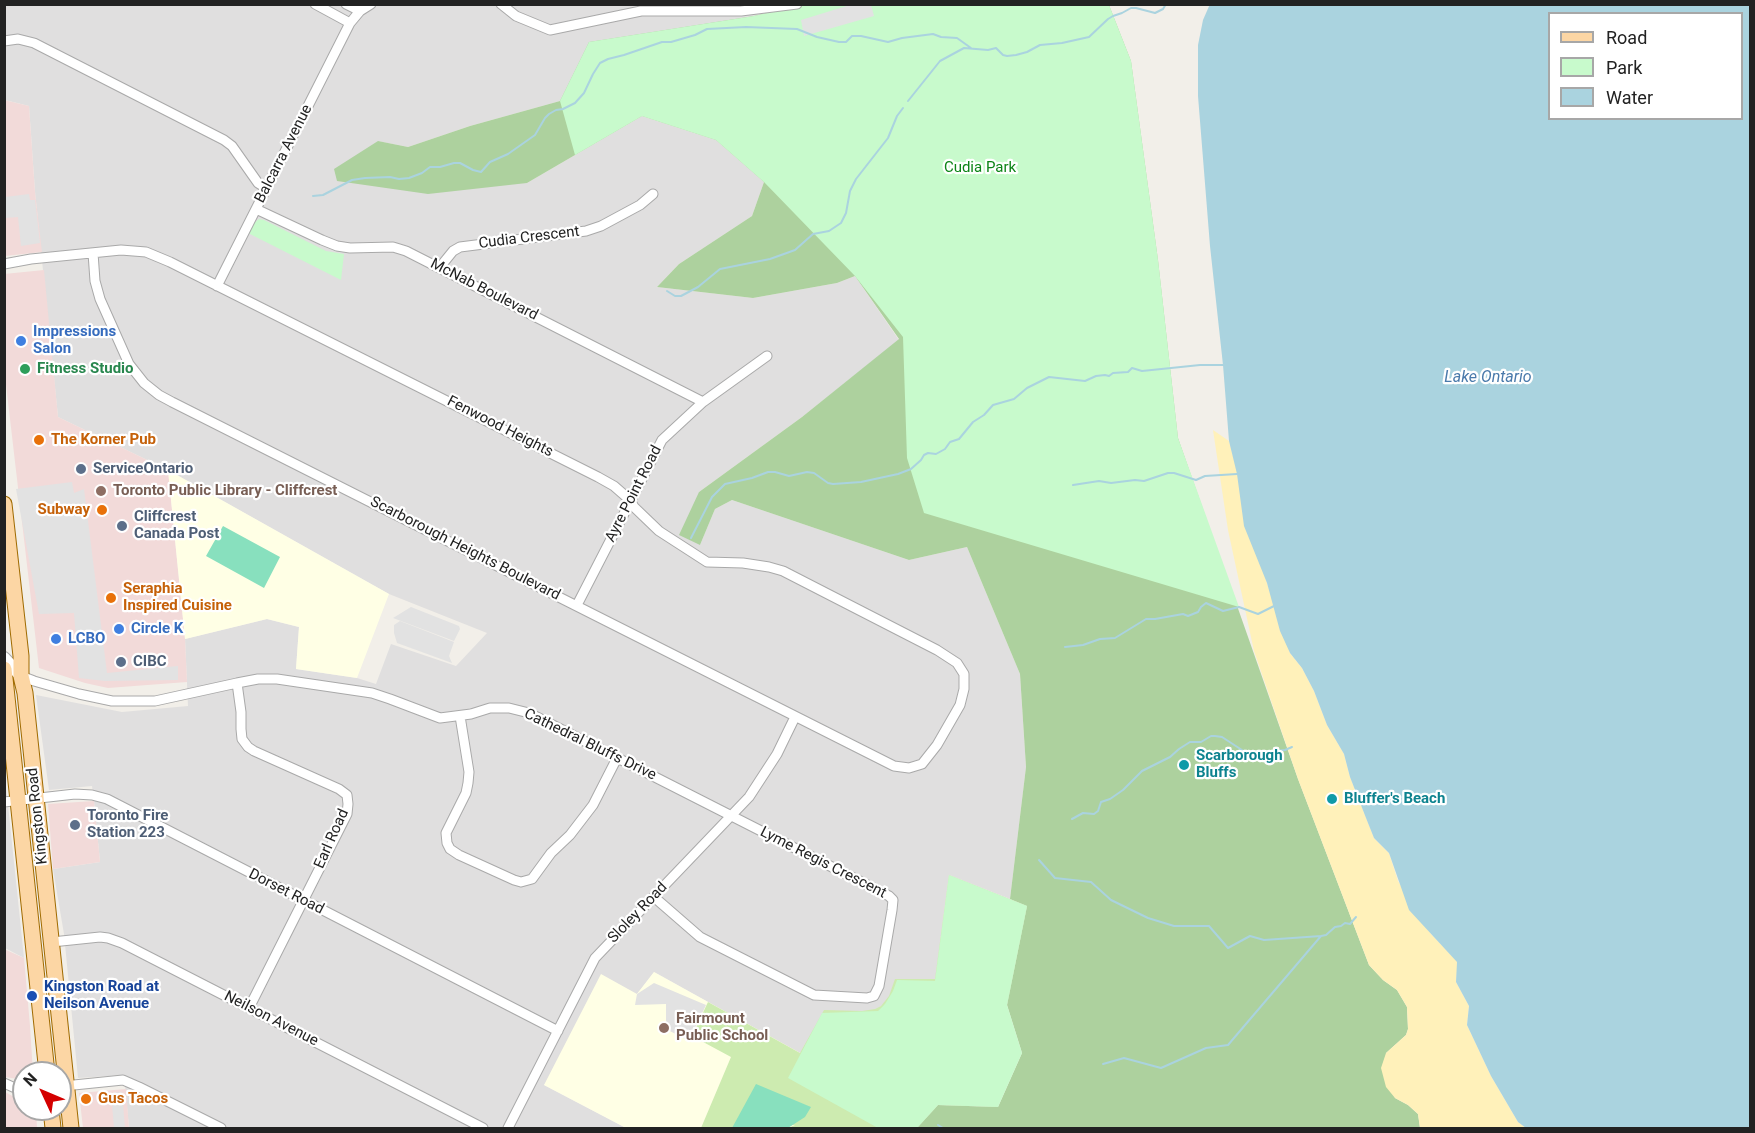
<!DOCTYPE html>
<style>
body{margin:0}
#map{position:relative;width:1755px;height:1133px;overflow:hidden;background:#f2efe9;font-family:Roboto,sans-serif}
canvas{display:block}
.frame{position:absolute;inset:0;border:6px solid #222;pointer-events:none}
.legend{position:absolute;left:1548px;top:12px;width:195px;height:108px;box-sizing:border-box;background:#fff;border:2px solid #a7a7a7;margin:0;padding:8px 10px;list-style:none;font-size:18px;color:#222}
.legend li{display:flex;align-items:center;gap:12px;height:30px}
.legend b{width:30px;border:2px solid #a7a7a7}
.north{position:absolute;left:12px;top:1061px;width:60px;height:60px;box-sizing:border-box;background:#fff;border:2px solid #a7a7a7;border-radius:50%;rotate:314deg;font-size:16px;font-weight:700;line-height:24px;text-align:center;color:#222}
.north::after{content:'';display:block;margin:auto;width:21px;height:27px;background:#d40000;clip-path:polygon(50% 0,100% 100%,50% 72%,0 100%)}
</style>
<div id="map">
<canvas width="1755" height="1133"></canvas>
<div class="frame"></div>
<ul class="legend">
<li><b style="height:8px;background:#fcd6a4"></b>Road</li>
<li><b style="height:16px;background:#c8facc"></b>Park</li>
<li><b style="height:16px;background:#aad3df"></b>Water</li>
</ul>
<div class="north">N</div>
</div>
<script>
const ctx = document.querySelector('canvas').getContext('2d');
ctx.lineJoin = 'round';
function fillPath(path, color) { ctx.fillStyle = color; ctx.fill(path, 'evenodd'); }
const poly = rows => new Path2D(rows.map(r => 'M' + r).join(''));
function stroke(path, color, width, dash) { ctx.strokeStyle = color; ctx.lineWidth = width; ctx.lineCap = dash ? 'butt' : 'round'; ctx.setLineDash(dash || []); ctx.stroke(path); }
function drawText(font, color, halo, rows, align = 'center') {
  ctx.font = font + ' Roboto,sans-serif'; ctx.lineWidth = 4.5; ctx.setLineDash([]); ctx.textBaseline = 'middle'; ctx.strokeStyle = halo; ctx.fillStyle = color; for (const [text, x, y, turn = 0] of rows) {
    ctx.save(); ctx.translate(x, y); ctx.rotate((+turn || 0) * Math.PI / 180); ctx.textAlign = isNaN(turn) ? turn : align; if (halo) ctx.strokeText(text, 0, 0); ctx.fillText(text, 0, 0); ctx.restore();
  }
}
const residential = poly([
 [4,5,801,5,754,16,560,101,470,126,408,147,377,141,527,183,642,116,716,140,764,182,752,216,679,264,657,287,753,298,837,283,855,276,899,340,802,417,699,492,700,545,715,509,732,500,909,560,967,547,1020,674,1026,767,1010,899,949,875,935,981,893,991,885,1004,800,1053,654,972,637,994,544,1085,626,1128,129,1128,124,1075,78,1078,64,934,53,869,100,862,94,801,92,786,49,790,36,695,122,712,188,706,185,639,267,619,299,627,296,669,357,678,376,684,391,644,456,666,487,633,389,594,168,470,58,417,35,192,29,106,5,100],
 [4,771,7,795,24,958,5,948]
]);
const commercial = poly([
 [4,100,29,106,35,192,42,252,5,256],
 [44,270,58,417,168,470,185,639,187,682,108,688,85,683,39,668,5,376,4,274],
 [94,801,100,862,53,869,48,804],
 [4,949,24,958,30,1026,33,1073,24,1073,24,1080,5,1077],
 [126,1089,129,1128,83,1128,79,1093],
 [5,1092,16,1098,24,1099,24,1109,36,1109,37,1128,5,1128]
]);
const education = poly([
 [168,470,389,594,357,678,296,669,299,627,267,619,185,639],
 [654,972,800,1053,878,1128,626,1128,544,1085,601,974,637,994]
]);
const grass = poly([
 [949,875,1027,906,1007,1005,998,1107,938,1105,917,1128,788,1128,795,1125,732,1128,734,1128,701,1128,731,1057,692,1036,708,1002,800,1053,824,1010,862,1011,875,1009,881,1006,889,996,895,979,935,979]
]);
const forest = poly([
 [801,5,1109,5,1131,61,1158,260,1178,438,1298,779,1369,965,1383,980,1397,990,1407,1007,1408,1029,1406,1035,1386,1053,1395,1098,1408,1105,1418,1114,1420,1128,917,1128,938,1105,998,1107,1022,1053,1007,1005,1027,906,1010,899,1026,767,1020,674,967,547,909,560,732,500,715,509,700,545,679,535,699,492,802,417,899,339,855,276,837,283,753,298,657,287,679,264,752,216,764,182,716,140,642,116,527,183,428,194,337,181,334,169,378,141,408,147,470,126,560,101,589,42,754,16]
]);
const sand = poly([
 [1213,430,1229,441,1267,583,1290,653,1302,668,1314,691,1327,725,1344,754,1350,777,1374,838,1389,853,1398,881,1431,934,1458,962,1456,982,1469,1006,1467,1025,1491,1076,1518,1122,1526,1128,1420,1128,1418,1114,1408,1105,1395,1098,1386,1087,1381,1068,1386,1053,1406,1035,1408,1029,1407,1007,1397,990,1383,980,1369,965,1298,779,1254,651,1228,530]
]);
const park = poly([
 [801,5,1109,5,1131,61,1158,260,1178,438,1239,607,924,513,907,458,903,337,855,276,764,182,716,140,642,116,575,155,560,101,589,42,754,16],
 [259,219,264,220,326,251,344,254,341,280,248,233,253,224],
 [949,875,1027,906,1007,1005,1022,1053,998,1107,938,1105,917,1128,878,1128,788,1078,822,1013,878,1011,885,1004,893,991,897,980,935,981]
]);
const pitch = poly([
 [223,526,280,557,264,588,206,556],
 [756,1084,811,1107,805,1117,788,1128,732,1128]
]);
const parking = poly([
 [853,4,871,5,874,16,804,36,801,20],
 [29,194,30,200,35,200,40,243,21,246,18,217,5,218,5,197],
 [72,482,74,493,84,489,107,673,178,666,178,680,105,681,79,678,74,613,39,614,16,489],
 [411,607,459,626,460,629,454,641,393,618],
 [400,621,454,642,449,656,452,663,397,643,394,633,394,625],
 [654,983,706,1005,689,1041,666,1029,666,1004,635,1005,637,994],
 [122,1092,125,1128,114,1128,111,1093]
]);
const water = poly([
 [1210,4,1750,5,1750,1128,1526,1128,1518,1122,1491,1076,1467,1025,1469,1006,1456,982,1457,962,1409,910,1389,853,1374,838,1366,818,1350,777,1344,754,1327,725,1314,691,1302,668,1290,653,1280,631,1267,583,1244,526,1237,474,1229,441,1223,365,1210,246,1198,96,1198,45,1203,20],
 [1550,14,1742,14,1742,118,1550,118]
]);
const stream = poly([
 [908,101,940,61,964,48,988,50,996,48,1003,55,1007,56,1016,55,1027,52,1040,45,1062,43,1089,37,1108,19,1113,16,1122,13,1131,8,1136,8,1155,13,1163,9,1166,4],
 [313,196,323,195,352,180,365,178,390,177,399,179,409,178,422,173,430,167,440,167,454,163,460,163,473,170,481,172,490,162,508,154,535,135,545,118,549,114,556,110,563,109,575,103,584,93,593,74,600,63,608,59,624,55,662,42,671,42,695,35,707,29,746,27,797,29,817,37,839,42,846,42,852,36,861,36,888,42,902,38,933,34,941,37,957,38,971,48],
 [667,291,675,296,681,296,698,287,720,269,770,259,795,250,813,234,829,231,841,223,846,213,850,191,856,179,888,138,897,116,903,108],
 [1073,485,1099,481,1111,483,1135,480,1144,481,1168,473,1174,473,1196,480,1205,476,1237,474],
 [691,538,712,497,725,484,752,478,768,472,775,472,789,476,807,472,814,473,828,483,833,484,861,482,898,474,911,469,921,460,924,455,928,453,936,454,945,449,950,442,959,439,973,422,984,415,993,405,1014,399,1027,388,1049,377,1085,381,1096,376,1105,375,1109,376,1113,373,1128,372,1132,368,1142,371,1200,365,1223,365],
 [1065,647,1083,645,1100,639,1115,638,1146,619,1155,619,1183,614,1188,616,1198,612,1201,607,1206,603,1223,611,1239,607,1258,614,1274,606],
 [1072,819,1083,813,1094,814,1098,811,1101,802,1110,799,1123,790,1142,771,1170,757,1179,749,1190,742,1201,742,1211,736,1215,736,1222,737,1245,752,1264,757,1273,751,1285,750,1292,747],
 [1039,860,1055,878,1091,882,1111,900,1148,918,1174,926,1209,926,1228,948,1250,936,1264,940,1321,936],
 [1103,1064,1124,1058,1161,1068,1206,1048,1228,1045,1321,936,1326,935,1335,927,1341,926,1345,923,1350,924,1356,917],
 [938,1125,943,1128]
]);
const minor = poly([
 [315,4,350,23],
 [346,4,360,11],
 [501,4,516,16,550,30,641,11,741,11,797,4],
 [4,41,18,39,34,43,224,140,232,146,258,183,266,188],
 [256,209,322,240,337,246,350,248,393,247,406,251,703,402],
 [4,264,31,259,121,250,146,252,170,262,598,477,614,486,630,500,634,507,659,531,707,562,743,563,769,567,783,571,937,650,957,663,964,674,964,689,960,705,937,745,922,764,909,768,894,766,172,402,159,395,144,383,129,364,100,299,95,281,93,253],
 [440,267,453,251,460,247,586,231,601,226,640,205,653,194],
 [217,286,350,23,360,11,371,4],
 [577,605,662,440,703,402,767,356],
 [21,676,34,681,79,694,112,701,155,701,237,683,258,679,277,679,372,693,390,699,440,718,471,714,490,708,509,708,529,713,889,896,893,900,892,910,879,986,874,996,867,998,814,995,700,937,654,897],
 [237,683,241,712,241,729,242,739,248,747,254,751,339,789,347,795,348,804,347,814,249,1008],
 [460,716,469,772,468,783,466,793,446,833,447,843,450,849,459,855,514,880,521,882,532,879,551,853,570,835,593,805,617,758],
 [4,802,75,794,92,795,107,799,558,1031],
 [52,942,100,937,108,938,122,943,483,1128],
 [4,1083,15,1088,24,1090],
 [64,1086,123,1080,139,1087,221,1128],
 [508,1128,595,958,749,797,777,754,795,717]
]);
const tertiary = poly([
 [4,658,21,676]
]);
const primary = poly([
 [4,504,21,656,21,676,25,693,71,1128],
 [4,669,47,1073],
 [51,1109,53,1128]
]);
const markers = [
 [21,341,6,"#3f7fe0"],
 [25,369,6,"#2e9e5b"],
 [39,440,6,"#e8710a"],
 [81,469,6,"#5c6f8a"],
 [101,491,6,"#8d6e63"],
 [102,510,6,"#e8710a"],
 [122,526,6,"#5c6f8a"],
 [111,598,6,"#e8710a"],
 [119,629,6,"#3f7fe0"],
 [56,639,6,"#3f7fe0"],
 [121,662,6,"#5c6f8a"],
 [1184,765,6,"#0f9aa8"],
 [1332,799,6,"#0f9aa8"],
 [75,825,6,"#5c6f8a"],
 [32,996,6,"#1a4fb4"],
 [664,1028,6,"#8d6e63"],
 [86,1099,6,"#e8710a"]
];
const streetNames = [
 ["Balcarra Avenue",284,154,-63],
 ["Cudia Crescent",529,238,-7],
 ["McNab Boulevard",484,290,27],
 ["Fenwood Heights",500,427,27],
 ["Ayre Point Road",634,494,-63],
 ["Scarborough Heights Boulevard",465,549,27],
 ["Cathedral Bluffs Drive",590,745,26],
 ["Kingston Road",38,816,-96],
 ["Earl Road",332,839,-66],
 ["Lyme Regis Crescent",823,863,27],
 ["Dorset Road",286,892,27],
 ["Sloley Road",638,913,-46],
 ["Neilson Avenue",271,1019,27]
];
const parkNames = [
 ["Cudia Park",980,168]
];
const shopNames = [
 ["Impressions",33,332],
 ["Salon",33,349],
 ["Circle K",131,629],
 ["LCBO",68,639]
];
const leisureNames = [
 ["Fitness Studio",37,369]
];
const foodNames = [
 ["The Korner Pub",51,440],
 ["Subway",90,510,"right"],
 ["Seraphia",123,589],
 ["Inspired Cuisine",123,606],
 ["Gus Tacos",98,1099]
];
const serviceNames = [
 ["ServiceOntario",93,469],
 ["Cliffcrest",134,517],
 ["Canada Post",134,534],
 ["CIBC",133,662],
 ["Toronto Fire",87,816],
 ["Station 223",87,833]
];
const educationNames = [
 ["Toronto Public Library - Cliffcrest",113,491],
 ["Fairmount",676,1019],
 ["Public School",676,1036]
];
const cultureNames = [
 ["Scarborough",1196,756],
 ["Bluffs",1196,773],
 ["Bluffer's Beach",1344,799]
];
const transitNames = [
 ["Kingston Road at",44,987],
 ["Neilson Avenue",44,1004]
];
const waterNames = [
 ["Lake Ontario",1488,378]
];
fillPath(residential, '#e0dfdf');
fillPath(commercial, '#f2dad9');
fillPath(education, '#ffffe5');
fillPath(grass, '#cdebb0');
fillPath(forest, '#add19e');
fillPath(sand, '#fff1ba');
fillPath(park, '#c8facc');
fillPath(pitch, '#88e0be');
fillPath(parking, '#e2e2e2');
fillPath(water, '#aad3df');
stroke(stream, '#aad3df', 2);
stroke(minor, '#a9a9a9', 11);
stroke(tertiary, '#a9a9a9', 14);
stroke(primary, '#a06b00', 17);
stroke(minor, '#fff', 9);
stroke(tertiary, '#fff', 12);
stroke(primary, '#fcd6a4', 15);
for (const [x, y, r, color] of markers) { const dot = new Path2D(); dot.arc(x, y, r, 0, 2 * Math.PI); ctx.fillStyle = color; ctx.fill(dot); stroke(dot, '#fff', 2); }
drawText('15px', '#222', '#fff', streetNames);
drawText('15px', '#0c8416', '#fff', parkNames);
drawText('bold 15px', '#366cbe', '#fff', shopNames, 'left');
drawText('bold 15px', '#27864d', '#fff', leisureNames, 'left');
drawText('bold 15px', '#c56008', '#fff', foodNames, 'left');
drawText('bold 15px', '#4e5e75', '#fff', serviceNames, 'left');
drawText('bold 15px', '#785e54', '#fff', educationNames, 'left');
drawText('bold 15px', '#0d838f', '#fff', cultureNames, 'left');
drawText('bold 15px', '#164399', '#fff', transitNames, 'left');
drawText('italic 16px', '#4a7aab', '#fff', waterNames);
</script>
